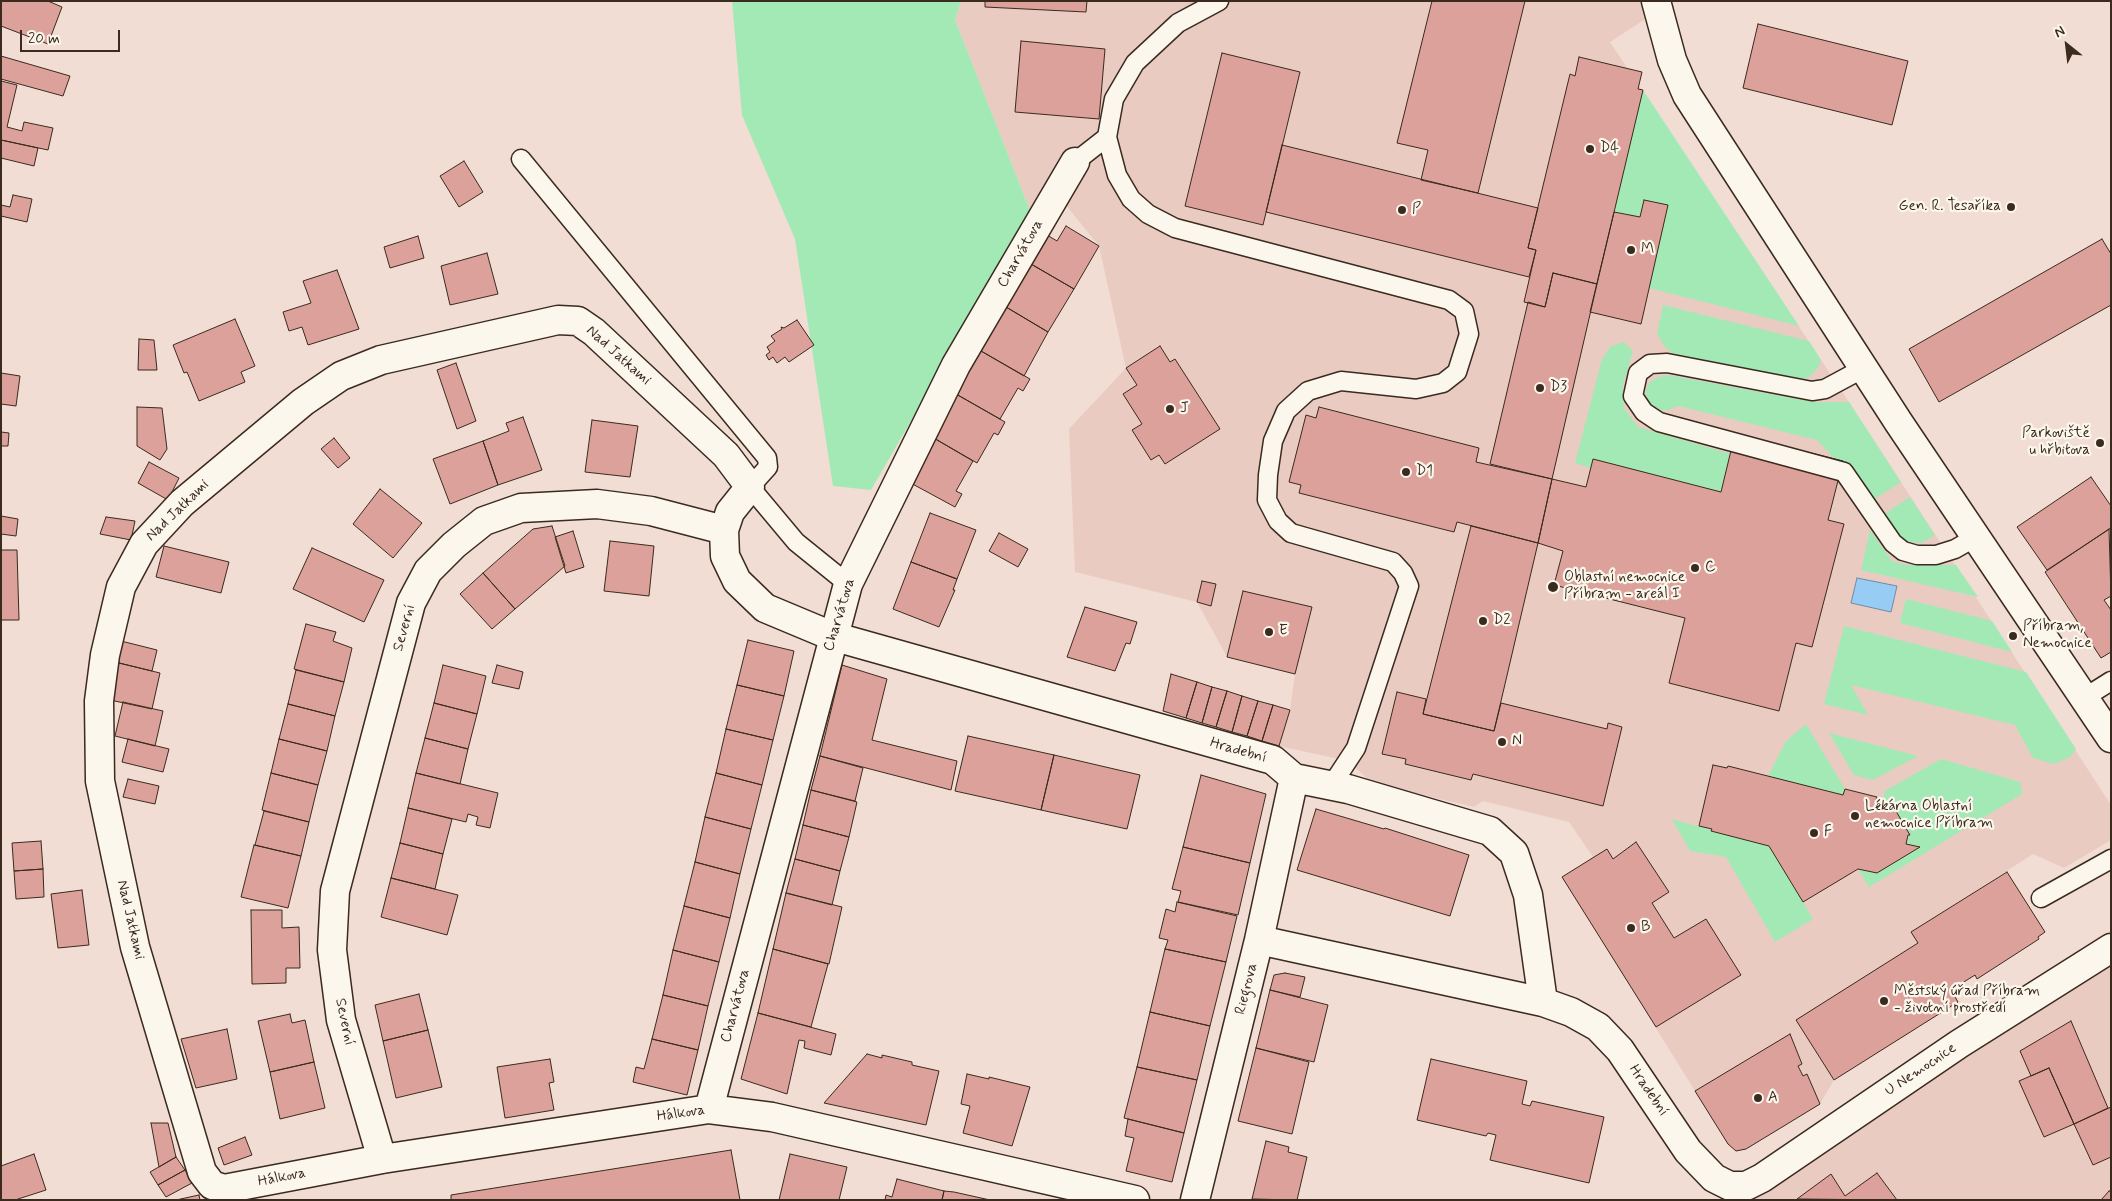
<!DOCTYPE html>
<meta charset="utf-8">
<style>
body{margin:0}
#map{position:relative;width:2112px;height:1201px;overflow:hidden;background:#f1ddd3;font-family:Mynerve,sans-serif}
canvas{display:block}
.frame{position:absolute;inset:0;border:2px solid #3b2a1e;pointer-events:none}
.north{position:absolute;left:2042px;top:20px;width:50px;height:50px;-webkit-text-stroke:4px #fbf7ec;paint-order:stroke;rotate:331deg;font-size:14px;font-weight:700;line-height:20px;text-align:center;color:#3b2a1e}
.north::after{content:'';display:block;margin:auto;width:18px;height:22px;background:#3b2a1e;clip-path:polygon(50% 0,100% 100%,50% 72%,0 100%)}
.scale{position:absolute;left:20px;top:30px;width:100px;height:22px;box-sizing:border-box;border:2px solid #3b2a1e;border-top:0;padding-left:6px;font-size:15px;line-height:18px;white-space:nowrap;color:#3b2a1e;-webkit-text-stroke:4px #fbf7ec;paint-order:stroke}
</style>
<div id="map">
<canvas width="2112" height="1201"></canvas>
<div class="frame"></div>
<div class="north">N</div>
<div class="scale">20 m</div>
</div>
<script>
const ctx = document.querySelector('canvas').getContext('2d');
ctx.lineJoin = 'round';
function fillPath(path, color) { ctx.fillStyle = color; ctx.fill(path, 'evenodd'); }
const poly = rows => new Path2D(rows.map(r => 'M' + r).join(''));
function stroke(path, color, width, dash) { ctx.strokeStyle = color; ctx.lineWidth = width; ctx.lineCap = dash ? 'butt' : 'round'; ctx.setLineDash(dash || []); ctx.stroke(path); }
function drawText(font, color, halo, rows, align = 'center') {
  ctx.font = font + ' Mynerve,sans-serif'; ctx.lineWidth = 4.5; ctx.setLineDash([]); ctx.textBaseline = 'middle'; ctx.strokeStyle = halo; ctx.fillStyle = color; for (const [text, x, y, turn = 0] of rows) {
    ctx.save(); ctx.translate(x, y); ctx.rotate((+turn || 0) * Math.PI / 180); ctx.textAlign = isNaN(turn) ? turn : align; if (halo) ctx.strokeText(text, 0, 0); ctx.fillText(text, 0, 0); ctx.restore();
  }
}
const built = poly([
 [961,1,1673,1,1610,42,1849,402,2111,805,2111,840,2064,868,2033,854,1912,932,1918,943,1797,1021,1834,1080,1820,1104,1746,1149,1736,1151,1728,1144,1562,877,1593,857,1569,822,1483,801,1474,807,1372,783,1348,761,1279,746,1290,710,1295,674,1227,657,1197,602,1075,572,1069,429,1126,368,1099,246,1065,204,1075,162,1063,154,1031,213,955,20],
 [2111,946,2111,1200,1736,1200]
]);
const green = poly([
 [732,1,961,1,955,20,1031,213,871,490,833,486,795,239,742,115],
 [1643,90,1799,326,1649,288,1668,205,1644,200,1640,217,1614,212],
 [1663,305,1809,341,1821,360,1818,368,1809,377,1799,381,1677,357,1665,347,1657,334],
 [1624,342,1633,351,1623,385,1624,408,1638,427,1731,454,1721,492,1593,460,1591,468,1575,463,1602,359,1611,346],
 [1668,375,1814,402,1849,402,1901,482,1873,500,1817,440,1678,406,1669,410,1657,410,1649,403,1645,392,1649,383,1657,377],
 [1910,497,1935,535,1922,543,1909,542,1896,535,1883,515],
 [1870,530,1892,561,1906,565,1956,565,1978,597,1861,570],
 [1906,599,1992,621,2012,652,1900,623],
 [1844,626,2026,672,2076,749,2070,757,2054,764,2033,758,2015,725,1851,685,1868,715,1824,704],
 [1806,724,1845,789,1843,795,1768,776,1786,741],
 [1829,733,1918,756,1873,780,1854,775],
 [1941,759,2020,782,2022,794,1869,887,1858,869,1877,873,1919,847,1906,844,1910,834,1893,807,1882,803,1885,791],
 [1672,819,1769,846,1813,919,1775,942,1726,857,1690,851]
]);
const water = poly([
 [1857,578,1897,586,1891,612,1851,603,1857,578]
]);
const building = poly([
 [1,1,48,1,62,7,48,44,1,26,1,1],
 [985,1,1087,1,1086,12,985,7,985,1],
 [1432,1,1525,1,1478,193,1421,180,1428,150,1397,143,1432,1],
 [1758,24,1908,61,1892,125,1743,88,1758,24],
 [1021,41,1105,49,1099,119,1015,112,1021,41],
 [1222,53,1300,72,1263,225,1185,206,1222,53],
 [1,56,70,76,63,96,1,79,1,56],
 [1579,57,1642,72,1638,89,1643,90,1597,284,1553,273,1545,307,1524,302,1536,250,1528,248,1570,74,1575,76,1579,57],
 [1,81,17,85,7,127,22,131,24,122,53,128,48,150,1,140,1,81],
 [1,140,38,148,34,166,1,158,1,140],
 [1282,145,1538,208,1528,248,1536,250,1529,277,1266,212,1282,145],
 [464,161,483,192,459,207,440,176,464,161],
 [13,195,32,199,27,222,1,216,1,205,10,207,13,195],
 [1644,200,1668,205,1641,324,1590,312,1614,212,1640,217,1644,200],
 [1066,226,1099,246,1074,289,1031,264,1047,235,1057,241,1066,226],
 [418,236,424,258,390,268,384,247,418,236],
 [2102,239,2111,254,2111,305,1939,402,1909,349,2102,239],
 [487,253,498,294,450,305,441,266,487,253],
 [1031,264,1074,289,1048,332,1006,307,1031,264],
 [337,270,359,329,308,345,302,327,289,331,283,312,311,303,303,281,337,270],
 [1553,273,1597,284,1552,479,1490,464,1528,302,1545,307,1553,273],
 [1006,307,1048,332,1024,376,981,351,1006,307],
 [235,319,255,366,241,372,245,382,199,401,187,372,184,373,173,345,235,319],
 [797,320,814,345,789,362,785,357,777,363,773,357,769,360,766,355,770,352,767,347,775,341,771,336,782,329,781,327,784,328,797,320],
 [139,339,154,340,157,370,138,370,139,339],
 [1160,346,1170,362,1175,359,1220,429,1165,464,1159,455,1151,460,1132,430,1142,424,1123,394,1137,385,1126,368,1160,346],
 [981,351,1030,379,1023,391,1018,388,1000,419,956,394,981,351],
 [456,363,476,421,457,429,437,370,456,363],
 [1,373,20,376,16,406,1,404,1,373],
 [956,394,1005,422,998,435,994,433,977,463,932,437,956,394],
 [137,407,162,408,167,449,160,460,137,446,137,407],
 [1319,407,1479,448,1476,462,1552,479,1538,543,1457,522,1454,532,1299,493,1301,485,1289,482,1306,415,1316,418,1319,407],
 [523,417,542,470,498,485,483,441,509,431,506,423,523,417],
 [592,420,638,426,630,477,585,472,592,420],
 [1,432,9,433,8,446,1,446,1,432],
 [1735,434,1843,461,1828,520,1844,524,1812,647,1796,643,1779,711,1669,683,1685,618,1554,585,1563,551,1538,543,1552,479,1586,487,1593,459,1721,492,1735,434],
 [932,437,973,461,956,491,962,494,955,507,907,481,932,437],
 [334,438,350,458,338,468,321,449,334,438],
 [483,441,498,485,450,504,433,459,483,441],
 [149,462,179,478,168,500,138,483,149,462],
 [2091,477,2111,506,2111,528,2047,570,2017,527,2091,477],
 [380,489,422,523,393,558,353,524,380,489],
 [930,513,976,530,957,579,911,562,930,513],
 [1,516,18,519,16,536,1,534,1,516],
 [106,517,135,521,131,540,100,534,106,517],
 [552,526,565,566,515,609,483,573,533,529,552,526],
 [1471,526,1538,543,1494,731,1423,714,1471,526],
 [2109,529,2111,596,2104,600,2111,610,2111,652,2101,658,2045,572,2109,529],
 [573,531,584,567,566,573,555,537,573,531],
 [999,533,1028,549,1018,567,989,551,999,533],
 [610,541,654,546,649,596,604,591,610,541],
 [164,546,229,562,221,593,156,577,164,546],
 [312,548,384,580,364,622,293,589,312,548],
 [1,550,17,550,19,620,1,620,1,550],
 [911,562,957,579,953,590,955,590,939,627,893,609,911,562],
 [483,573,515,609,492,629,460,594,483,573],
 [1202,581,1216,584,1211,606,1197,602,1202,581],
 [1243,591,1312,607,1295,674,1227,657,1243,591],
 [1085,607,1137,622,1130,644,1126,643,1115,671,1067,657,1085,607],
 [306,624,336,632,333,641,352,648,344,682,294,669,306,624],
 [748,640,794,651,784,696,737,685,748,640],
 [121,641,157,650,152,671,115,662,121,641],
 [119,663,160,673,152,709,110,700,119,663],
 [443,665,486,676,477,714,434,703,443,665],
 [497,665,523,672,519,689,492,683,497,665],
 [842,665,887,679,872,740,957,761,951,790,820,756,842,665],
 [296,670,344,682,335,716,288,704,296,670],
 [1171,674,1197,682,1186,718,1163,711,1171,674],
 [1197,682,1212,687,1202,723,1186,718,1197,682],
 [737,685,784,696,773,740,726,729,737,685],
 [1212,687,1227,691,1216,727,1202,723,1212,687],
 [1227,691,1242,696,1232,732,1216,727,1227,691],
 [1397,692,1426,699,1423,714,1494,731,1501,703,1607,729,1608,723,1622,727,1603,806,1473,774,1471,780,1405,764,1406,759,1382,754,1397,692],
 [1242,696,1258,701,1247,736,1232,732,1242,696],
 [1258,701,1273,705,1262,741,1247,736,1258,701],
 [123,702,163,711,155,746,115,736,123,702],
 [434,703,477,714,468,749,425,738,434,703],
 [288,704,335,716,327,751,279,739,288,704],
 [1273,705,1290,710,1279,746,1262,741,1273,705],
 [726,729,773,740,762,785,716,773,726,729],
 [968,736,1054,755,1041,810,955,791,968,736],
 [425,738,468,749,460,784,416,773,425,738],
 [128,739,169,749,163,772,122,762,128,739],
 [279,739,327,751,318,785,271,773,279,739],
 [1054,755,1140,775,1127,829,1041,810,1054,755],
 [820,756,863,768,855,801,811,790,820,756],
 [1713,765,1727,768,1728,766,1843,795,1845,789,1877,797,1875,802,1893,806,1910,835,1908,835,1906,844,1920,847,1877,873,1858,869,1803,902,1769,846,1711,831,1712,829,1699,826,1713,765],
 [271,773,318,785,309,822,262,810,271,773],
 [416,773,498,793,490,828,476,825,478,817,468,814,466,822,408,808,416,773],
 [716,773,762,785,751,829,705,817,716,773],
 [1201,775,1266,794,1250,863,1183,847,1201,775],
 [128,779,159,786,155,804,123,797,128,779],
 [811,790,857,802,849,837,803,825,811,790],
 [408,808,452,819,443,854,400,843,408,808],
 [1316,809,1384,829,1385,828,1469,855,1450,916,1297,870,1316,809],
 [264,811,309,822,301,856,255,845,264,811],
 [705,817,751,829,740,874,695,862,705,817],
 [803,825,849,837,840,871,795,859,803,825],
 [41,841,43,869,14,871,12,843,41,841],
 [1636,842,1669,892,1652,903,1674,938,1706,919,1741,975,1656,1027,1562,877,1607,849,1613,859,1636,842],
 [400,843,443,854,435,889,391,878,400,843],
 [254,845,301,856,288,908,241,897,254,845],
 [1183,847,1250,863,1238,915,1178,902,1181,891,1172,889,1183,847],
 [795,859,840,871,832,905,786,893,795,859],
 [695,862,740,874,730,918,684,906,695,862],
 [43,869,44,897,16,899,14,871,43,869],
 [2007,872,2045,932,2038,937,2039,939,1977,979,1975,975,1951,990,1958,1002,1834,1080,1796,1020,1918,943,1911,932,2007,872],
 [391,878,458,895,447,935,381,917,391,878],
 [82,890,89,945,58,948,51,894,82,890],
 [786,893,842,907,829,964,773,949,786,893],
 [1177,902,1237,916,1226,962,1165,949,1168,940,1159,938,1166,909,1175,912,1177,902],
 [684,906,730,918,719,962,673,950,684,906],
 [251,910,282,910,282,928,299,927,300,968,286,968,286,983,252,984,251,910],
 [773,949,828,964,811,1027,758,1013,773,949],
 [1165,949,1226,962,1210,1026,1150,1012,1165,949],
 [673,950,719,962,708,1006,663,995,673,950],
 [1285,973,1305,977,1300,997,1270,990,1274,975,1285,973],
 [1270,990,1328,1005,1314,1062,1256,1048,1270,990],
 [419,994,428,1030,383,1041,375,1005,419,994],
 [663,995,708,1006,698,1050,652,1039,663,995],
 [1150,1012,1210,1026,1197,1080,1137,1067,1150,1012],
 [758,1013,836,1034,831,1055,804,1048,805,1041,799,1040,787,1094,741,1079,758,1013],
 [290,1014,292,1023,305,1020,314,1062,270,1072,258,1021,290,1014],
 [2071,1021,2108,1108,2074,1124,2049,1068,2031,1076,2020,1051,2071,1021],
 [227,1029,237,1079,196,1088,181,1039,227,1029],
 [428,1030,442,1087,396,1098,383,1041,428,1030],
 [1790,1034,1802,1064,1798,1066,1803,1076,1807,1074,1820,1104,1746,1149,1736,1151,1728,1144,1695,1091,1790,1034],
 [652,1039,698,1050,687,1095,633,1082,636,1067,644,1069,652,1039],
 [1256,1048,1309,1062,1292,1134,1238,1121,1256,1048],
 [867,1054,882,1058,882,1055,912,1062,912,1065,939,1071,926,1125,824,1103,867,1054],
 [550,1059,554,1082,549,1083,554,1110,505,1118,497,1067,550,1059],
 [1431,1059,1527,1081,1522,1104,1530,1106,1532,1101,1604,1117,1589,1183,1490,1160,1496,1135,1488,1133,1486,1136,1417,1120,1431,1059],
 [314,1062,325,1108,280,1119,270,1072,314,1062],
 [1137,1067,1197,1080,1184,1133,1124,1118,1137,1067],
 [2049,1068,2074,1124,2044,1137,2019,1081,2049,1068],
 [967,1074,989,1079,989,1077,1030,1087,1012,1146,963,1133,970,1106,961,1104,967,1074],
 [2111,1107,2111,1157,2093,1165,2074,1124,2111,1107],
 [1128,1119,1184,1133,1172,1182,1126,1171,1134,1138,1125,1136,1128,1119],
 [151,1123,168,1123,176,1157,159,1167,151,1123],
 [245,1137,252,1155,224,1165,218,1148,245,1137],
 [1266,1141,1289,1147,1288,1152,1307,1157,1297,1200,1252,1199,1266,1141],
 [731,1150,740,1200,451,1200,451,1195,731,1150],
 [34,1154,46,1190,15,1200,1,1200,1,1166,34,1154],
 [790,1154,847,1167,839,1200,779,1200,790,1154],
 [176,1157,185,1170,158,1185,150,1172,176,1157],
 [185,1170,192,1183,166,1197,158,1185,185,1170],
 [1877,1173,1897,1200,1797,1199,1831,1174,1845,1196,1877,1173],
 [897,1179,944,1191,942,1200,885,1200,886,1195,892,1197,897,1179],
 [944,1191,954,1192,990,1200,942,1200,944,1191],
 [2109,1191,2111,1191,2111,1200,2101,1200,2109,1191],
 [199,1195,200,1200,176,1200,199,1195]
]);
const service = poly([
 [1219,1,1178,23,1135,63,1114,99,1107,137,1117,175,1131,199,1148,214,1175,228,1449,300,1464,311,1469,334,1457,372,1443,383,1416,389,1341,381,1308,391,1286,411,1273,441,1268,475,1267,500,1278,521,1291,533,1393,562,1403,573,1409,586,1356,748,1331,786],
 [521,159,767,458,768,467,750,487,796,542,848,584],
 [1075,162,1107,137],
 [1864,368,1825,389,1812,391,1667,363,1650,364,1638,373,1633,396,1644,412,1659,422,1844,472,1893,543,1903,551,1917,555,1936,555,1955,549,1976,537],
 [2084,698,2111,681],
 [2041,898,2111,859]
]);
const minor = poly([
 [1656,1,1672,60,1687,95,1899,423,2111,738],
 [1259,940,1543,1002,1571,1012,1598,1027,1620,1050,1688,1151,1714,1178,1730,1186,1746,1186,1762,1178,1959,1044,2111,948],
 [709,1109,848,584,956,365,1075,162],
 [382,1159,341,1020,332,950,335,891,411,603,428,571,454,545,484,521,521,508,597,504,651,511,724,530],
 [1135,1200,772,1117,709,1109,382,1159,224,1189,212,1185,202,1172,135,947,100,781,99,701,105,655,121,587,144,544,182,503,303,402,341,376,381,360,558,320,578,321,594,332,726,455,750,487,730,512,724,530,725,556,737,581,765,608,832,636,1273,760,1294,778,1348,789,1490,831,1514,853,1528,895,1543,1002],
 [1195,1200,1259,940,1294,778]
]);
const markers = [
 [1590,149,5,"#3b2a1e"],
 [2011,207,5,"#3b2a1e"],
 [1402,210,5,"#3b2a1e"],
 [1631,250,5,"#3b2a1e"],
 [1540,388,5,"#3b2a1e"],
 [1170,409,5,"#3b2a1e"],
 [2100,443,5,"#3b2a1e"],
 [1406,472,5,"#3b2a1e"],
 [1695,568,5,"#3b2a1e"],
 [1553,587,6,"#3b2a1e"],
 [1483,621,5,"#3b2a1e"],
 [1269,632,5,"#3b2a1e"],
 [2013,636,5,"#3b2a1e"],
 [1502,742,5,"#3b2a1e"],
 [1855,816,5,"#3b2a1e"],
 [1814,833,5,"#3b2a1e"],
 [1631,928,5,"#3b2a1e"],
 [1884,1001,5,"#3b2a1e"],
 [1758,1098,5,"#3b2a1e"]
];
const poiNames = [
 ["D4",1600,149],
 ["Gen. R. Tesaříka",2001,207,"right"],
 ["P",1412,210],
 ["M",1641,250],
 ["D3",1550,388],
 ["J",1180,409],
 ["Parkoviště",2090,434,"right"],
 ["u hřbitova",2090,451,"right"],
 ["D1",1416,472],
 ["C",1705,568],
 ["Oblastní nemocnice",1564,578],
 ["Příbram - areál I",1564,595],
 ["D2",1493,621],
 ["Příbram,",2023,627],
 ["Nemocnice",2023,644],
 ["E",1279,632],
 ["N",1512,742],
 ["Lékárna Oblastní",1865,807],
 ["nemocnice Příbram",1865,824],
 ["F",1824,833],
 ["B",1641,928],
 ["Městský úřad Příbram",1894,992],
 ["- životní prostředí",1894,1009],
 ["A",1768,1098]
];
const streetNames = [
 ["Charvátova",1021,254,-60],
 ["Nad Jatkami",618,356,42],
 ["Nad Jatkami",178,511,-44],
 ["Charvátova",840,615,-73],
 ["Severní",405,628,-74],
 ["Hradební",1238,751,16],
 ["Nad Jatkami",130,920,77],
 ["Riegrova",1247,989,-76],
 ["Charvátova",736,1006,-75],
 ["Severní",344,1022,78],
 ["U Nemocnice",1921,1070,-34],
 ["Hradební",1648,1091,56],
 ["Hálkova",681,1114,-8],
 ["Hálkova",282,1178,-11]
];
fillPath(built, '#eacbc2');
fillPath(green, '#a3e9b5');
fillPath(water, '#97ccf5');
stroke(water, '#728b9f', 1);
fillPath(building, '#dba19a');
stroke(building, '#3b2a1e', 1);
stroke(service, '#3b2a1e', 21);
stroke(minor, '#3b2a1e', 31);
stroke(service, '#fbf7ec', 18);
stroke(minor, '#fbf7ec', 28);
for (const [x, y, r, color] of markers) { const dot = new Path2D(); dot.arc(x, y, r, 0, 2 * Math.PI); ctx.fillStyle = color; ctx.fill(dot); stroke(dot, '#fbf7ec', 2); }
drawText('15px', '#3b2a1e', '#fbf7ec', poiNames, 'left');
drawText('15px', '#3b2a1e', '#fbf7ec', streetNames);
</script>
